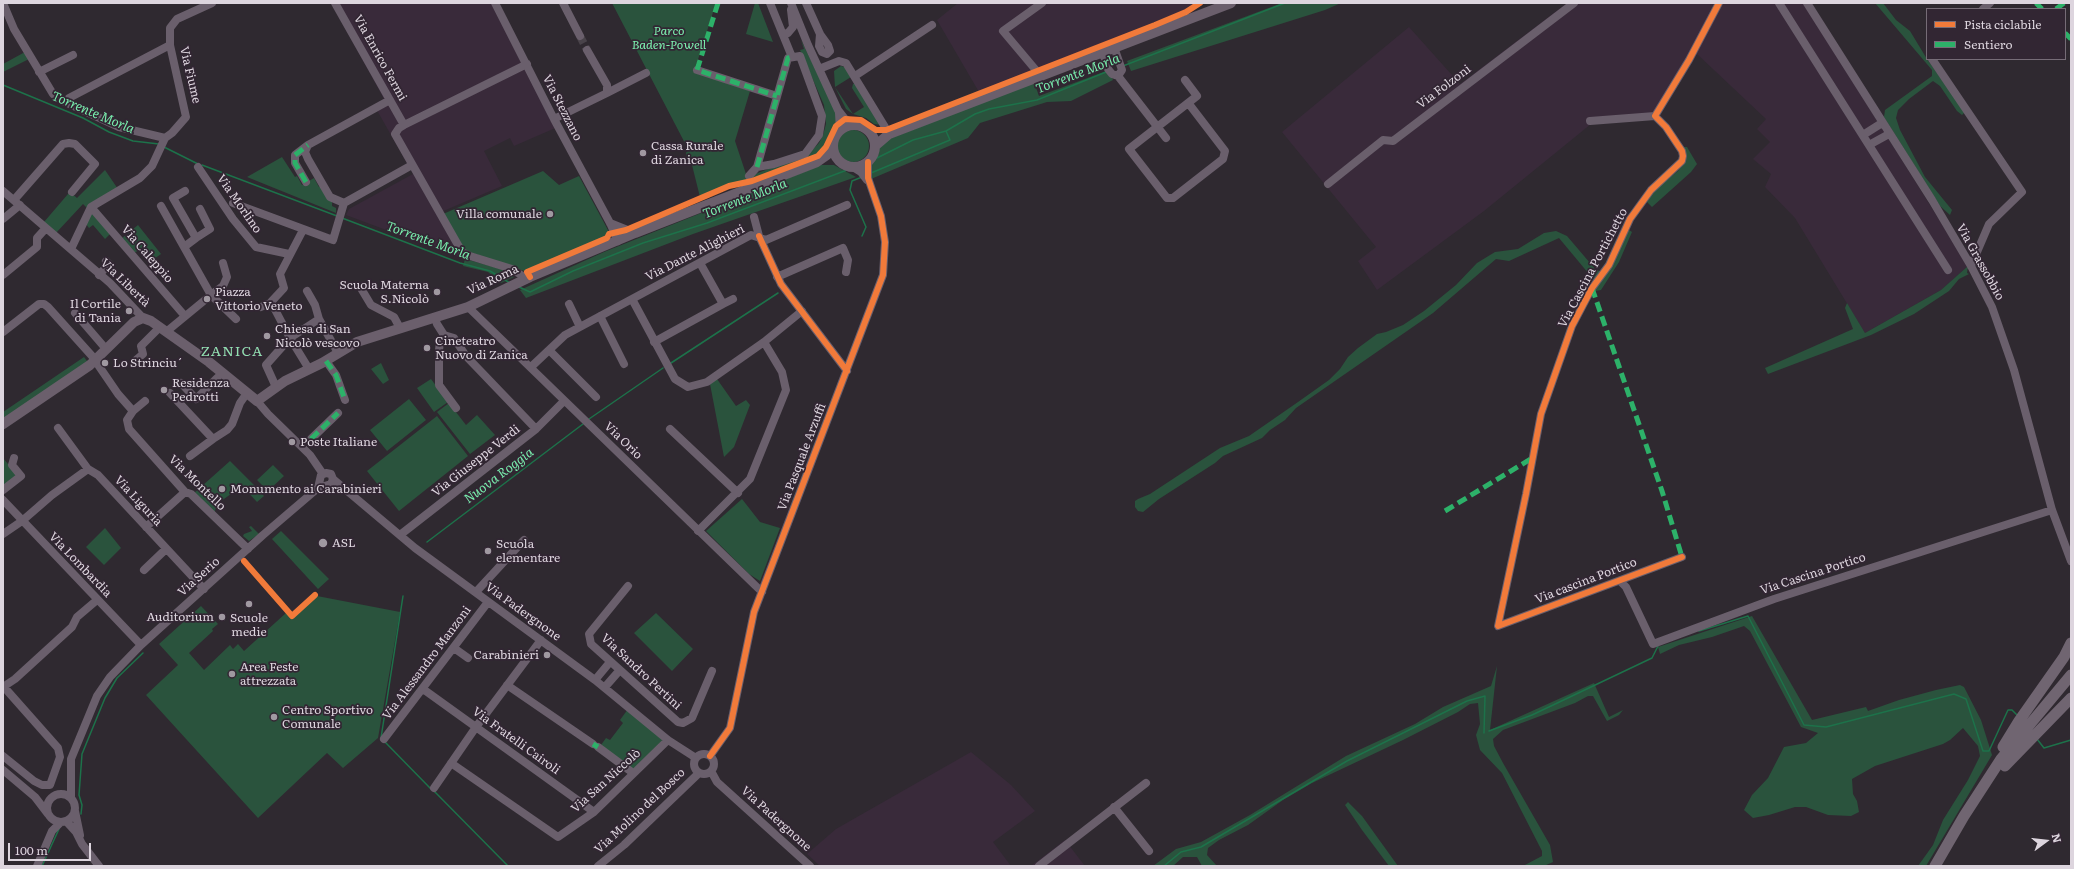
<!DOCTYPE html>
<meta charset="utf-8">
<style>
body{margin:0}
#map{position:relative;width:2074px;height:869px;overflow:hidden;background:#2f2930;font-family:Literata,serif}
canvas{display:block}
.frame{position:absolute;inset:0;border:4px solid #ddd5de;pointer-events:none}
.legend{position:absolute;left:1926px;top:8px;width:140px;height:52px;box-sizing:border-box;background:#322633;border:1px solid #766c77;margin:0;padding:5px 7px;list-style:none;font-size:12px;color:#ddd5de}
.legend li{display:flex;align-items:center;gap:8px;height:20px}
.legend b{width:20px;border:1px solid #766c77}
.north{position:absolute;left:2026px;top:821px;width:40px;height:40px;-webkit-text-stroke:3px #322633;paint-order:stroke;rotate:75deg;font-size:11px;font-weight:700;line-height:16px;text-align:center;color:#ddd5de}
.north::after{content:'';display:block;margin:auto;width:14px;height:18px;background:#ddd5de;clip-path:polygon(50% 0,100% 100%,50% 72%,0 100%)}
.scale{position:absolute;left:8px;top:843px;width:83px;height:18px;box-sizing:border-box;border:2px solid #ddd5de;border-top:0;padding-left:5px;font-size:12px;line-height:14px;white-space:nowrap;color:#ddd5de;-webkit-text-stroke:3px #322633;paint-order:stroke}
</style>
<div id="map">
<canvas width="2074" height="869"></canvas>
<div class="frame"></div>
<ul class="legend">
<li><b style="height:5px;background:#f17a3a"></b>Pista ciclabile</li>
<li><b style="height:5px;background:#2db169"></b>Sentiero</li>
</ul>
<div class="north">N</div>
<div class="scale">100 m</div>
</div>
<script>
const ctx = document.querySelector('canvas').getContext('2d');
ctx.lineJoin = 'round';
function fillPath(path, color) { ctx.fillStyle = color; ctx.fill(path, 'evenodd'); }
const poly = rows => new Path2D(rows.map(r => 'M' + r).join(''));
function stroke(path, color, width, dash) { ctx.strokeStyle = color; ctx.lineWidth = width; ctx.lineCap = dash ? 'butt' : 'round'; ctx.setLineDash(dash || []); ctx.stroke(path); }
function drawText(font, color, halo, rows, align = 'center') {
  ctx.font = font + ' Literata,serif'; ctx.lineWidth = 3.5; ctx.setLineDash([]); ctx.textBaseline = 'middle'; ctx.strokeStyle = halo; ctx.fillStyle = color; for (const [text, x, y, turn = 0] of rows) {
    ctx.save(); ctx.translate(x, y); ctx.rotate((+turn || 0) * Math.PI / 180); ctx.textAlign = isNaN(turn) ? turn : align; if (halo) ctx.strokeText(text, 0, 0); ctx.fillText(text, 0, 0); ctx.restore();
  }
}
const built = poly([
 [331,3,499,3,560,126,514,146,510,138,484,151,502,186,441,212,464,259,346,215,349,209,413,174,374,105,384,99],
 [958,3,1202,3,979,92,937,20],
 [1567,3,1804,3,1968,266,1941,290,1865,333,1795,218,1765,187,1771,174,1753,159,1770,142,1757,129,1766,119,1697,54,1656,119,1591,124,1484,211,1377,290,1358,261,1376,247,1282,132,1409,27,1460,84],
 [971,752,1011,785,1035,811,993,842,1011,866,820,866,807,854,836,829],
 [1065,840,1085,866,1031,866]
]);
const green = poly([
 [612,3,716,3,694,72,750,91,735,141,747,177,808,154,819,143,823,135,826,124,824,105,800,50,804,49,801,40,836,111,837,122,829,134,822,151,818,154,751,180,729,184,700,197,692,165,688,162,686,153,688,149],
 [755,3,758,3,773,42,746,34],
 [1282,3,1341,3,1325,10,1131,71,1127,61],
 [1875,3,1883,3,1896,20,1910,31,1927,59,1965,112,1962,115,1957,111,1940,86,1933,81,1909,99,1898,110,1896,118,1900,130,1925,177,1952,210,1950,215,1940,206,1884,117,1885,110,1932,76,1932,70],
 [25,52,29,59,3,72,3,64],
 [841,66,847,68,851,77,835,87,853,114,864,107,852,88,853,84,855,83,882,125,874,124,866,118,853,114,846,109,835,87,834,71],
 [1109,70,1113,80,1071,101,1047,102,980,123,968,138,871,179,867,170,876,152,884,141,1034,82,1039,96],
 '837 146a16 16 0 1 1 32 0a16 16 0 1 1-32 0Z',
 [1682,147,1687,147,1697,164,1691,172,1652,207,1647,202,1654,190,1678,171,1685,159],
 [282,157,295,177,297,176,302,185,314,178,319,187,321,185,332,200,332,206,336,208,336,213,247,177],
 [821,165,834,165,856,177,693,234,526,298,520,290,604,252],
 [105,170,118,189,87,208,83,204,56,233,44,222,68,194,71,193,77,198],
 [543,171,559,185,579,176,609,232,605,239,524,271,464,250,443,214],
 [92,210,111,233,105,239,93,225,89,228,86,224],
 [138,225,161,254,151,261,141,249,134,253,121,239],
 [1629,230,1632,232,1619,262,1601,290,1595,291,1594,280,1559,238,1509,261,1496,259,1433,313,1296,408,1285,420,1270,430,1262,438,1223,456,1215,463,1159,499,1143,512,1138,511,1135,507,1135,501,1138,499,1150,494,1220,448,1249,436,1298,402,1329,380,1340,369,1348,357,1358,348,1377,334,1386,332,1403,325,1424,311,1456,285,1477,263,1495,252,1518,249,1544,233,1556,231,1567,236,1596,270,1606,273],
 [465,259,505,270,514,277,501,283,488,272,463,266],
 [1968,266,1967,273,1969,274,1959,279,1949,291,1914,314,1871,335,1768,374,1765,368,1853,329,1845,308,1847,303,1865,333,1941,290],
 [84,357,90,365,3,424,3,412],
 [381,363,389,380,383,384,371,369],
 [431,379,448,402,434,412,417,388],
 [717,379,736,406,746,400,750,405,734,447,724,457,710,384],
 [409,399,426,420,387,451,370,430],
 [449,403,466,425,477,415,495,435,470,454,437,412],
 [437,416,468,456,399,511,367,471],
 [3,458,17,475,3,487],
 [230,461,257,488,255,490,257,493,260,492,264,496,257,502,242,486,217,504,214,514,193,494],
 [273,465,284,476,268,491,257,480],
 [742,499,760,522,780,528,760,581,749,574,706,531],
 [251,526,259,534,249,541,243,536,244,534,252,531,249,527],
 [105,528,121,548,104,565,86,547],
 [281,531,329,579,318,589,272,539],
 [317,596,400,612,378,738,343,768,327,753,258,818,146,695,178,665,159,644,201,606,218,624,212,629,213,631,189,653,204,670,230,645,233,649,238,644,244,651,286,613,292,619],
 [656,613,693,649,672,671,634,633],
 [1752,616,1812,720,1866,707,1868,711,1899,700,1936,690,1960,685,1964,687,1981,720,1992,755,1926,866,1918,866,1933,845,1943,820,1968,780,1980,756,1978,746,1963,728,1950,740,1943,744,1875,766,1852,779,1853,794,1857,801,1859,812,1851,816,1828,815,1806,807,1795,807,1769,815,1753,818,1744,810,1752,795,1768,778,1784,747,1806,743,1818,733,1801,727,1750,631,1744,626,1712,637,1679,645,1660,654,1658,647],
 [1497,666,1490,730,1594,683,1609,717,1623,710,1619,715,1607,721,1593,696,1588,696,1575,703,1503,730,1493,739,1494,746,1503,763,1550,845,1553,862,1544,866,1523,866,1542,856,1542,851,1502,773,1480,750,1476,735,1480,724,1478,703,1470,704,1458,712,1403,740,1312,783,1283,800,1248,825,1219,840,1208,848,1207,855,1217,866,1202,866,1197,857,1183,857,1173,866,1153,866,1176,849,1201,842,1250,815,1346,756,1415,724,1443,707,1491,686],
 [628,709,664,739,633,770,601,745,606,738,610,740,623,723,620,720],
 [1348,802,1362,816,1398,866,1389,866,1362,830,1345,805]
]);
const stream = poly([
 [1123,66,1285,3],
 [3,85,83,118,109,132,133,141,159,144],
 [164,147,198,164],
 [877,158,913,140,946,131,975,114,989,109,1037,100,1106,72],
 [202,165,337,216],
 [871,173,950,140,946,131],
 [342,218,460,263,490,271,510,283],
 [862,236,866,227,850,190,852,181,862,177],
 [519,287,530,292,573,271,643,243,707,223,847,170],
 [671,363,778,293],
 [589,419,663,368],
 [427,542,583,424],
 [1699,631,1748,616,1804,725,1826,727,1954,694,1966,699,1983,751,1989,751,2008,710,2012,710,2017,715],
 [1489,731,1532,715,1652,658,1658,646],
 [381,738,403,596],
 [2037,739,2044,748,2071,740],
 [385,742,430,788],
 [433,790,508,866],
 [81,814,82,805,79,795,82,754,105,698,117,678,143,653],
 [42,866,59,829],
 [1164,866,1181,852,1201,847,1347,761,1467,701,1485,696,1484,733]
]);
const minorTunnel = poly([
 [580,36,587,50]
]);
const minor = poly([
 [3,3,14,29,53,94,61,100,119,127,165,138],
 [335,3,404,125],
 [495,3,554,119,610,223,618,241],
 [563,3,580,36],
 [770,3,792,57],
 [791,3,808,45,838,110,845,119,856,125],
 [806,3,820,34,828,45,830,51,827,54,822,52,819,46,820,34],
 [1779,3,1948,270],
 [1807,3,1932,200,1971,266,1992,307,2014,370,2052,510,2071,561],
 [1983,9,1990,3],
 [783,34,788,33,793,27,791,10],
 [1101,52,1107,62,1108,69,1112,74,1118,76,1122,70,1114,47],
 [1932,59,2022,192,1989,224,1971,266],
 [527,64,404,125,399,128,395,134,462,252,470,256,512,269,527,279],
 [819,69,839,61,846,63,885,127],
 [697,70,777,96],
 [39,72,73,55],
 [1040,75,1003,31,1042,3],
 [855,76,932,25],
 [1118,76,1166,138],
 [1185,80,1197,96,1129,149,1167,198,1173,198,1223,159,1225,151,1189,104],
 [607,93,646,73],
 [66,102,69,98,170,45],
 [839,113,840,130],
 [554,119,607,93,607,85,587,50],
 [1590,121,1655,116],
 [1863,135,1882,123],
 [1869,145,1889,134],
 [198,167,233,219,256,247,289,254],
 [853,167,861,172,867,180],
 [749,176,757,167,774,164,805,154,819,135,822,116,800,56,788,58,757,167],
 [306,182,295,163,295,155,308,145],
 [1328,184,1383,140,1393,141,1574,3],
 [3,191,110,283,143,318],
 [14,200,63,144,69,143,75,144,95,164,72,192],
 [233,203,333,240,344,203,412,165],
 [344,203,330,197,308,159,305,152,308,145,390,100],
 [161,206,211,295,223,286,227,277,223,263],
 [91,207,184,315],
 [754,217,759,236,781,284,847,371],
 [3,219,20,205],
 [610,223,635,233],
 [196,238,210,229,200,209],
 [184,247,196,238,173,198,185,191],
 [71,249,91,207,140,178,152,166,165,138,172,133,186,117,170,45,170,28,177,19,212,3],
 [3,275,37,247,37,238,46,228],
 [99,275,109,264,106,261],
 [777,277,843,248,848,260,846,272],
 [362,290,371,305,394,317,400,328],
 [307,291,315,305,319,319],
 [632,299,675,379,688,387,707,382,764,342,802,311],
 [569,304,580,327],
 [723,304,733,299],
 [261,307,267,304,271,305],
 [468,307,762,592],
 [75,313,106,349],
 [600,316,624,364],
 [435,318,437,324,444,335,454,338,466,356,536,429],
 [3,332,39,304,44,304,48,307,92,356,118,394,133,411,127,420,129,429,185,492,191,494,248,549],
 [166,332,211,295,236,319],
 [444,335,440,342,439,350,439,385,456,408],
 [654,342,723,304,700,263],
 [549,350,596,397],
 [136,360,143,354,141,346,160,327],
 [326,361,336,375,345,400],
 [531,367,565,335,751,235,766,240,847,205],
 [309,369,290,338,319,319,338,353],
 [181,383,196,399,217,378],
 [276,387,266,365,290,338,271,302,284,288,280,274,303,230],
 [170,393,213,439,227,430,232,424,240,403,247,393],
 [257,401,268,414,310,455,323,474],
 [133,411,145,401],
 [58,428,88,469,98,475,204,589],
 [670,429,738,493],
 [311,439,338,413],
 [190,456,213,439],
 [333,479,415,548,595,680,668,740,696,758],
 [3,490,21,476,12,465,14,458],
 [3,500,141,645],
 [146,527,185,492],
 [698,531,750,479,786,390,782,372,764,342],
 [3,534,22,521,52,495,88,469],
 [400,535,536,429,564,401],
 [1682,557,1498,626,1526,494,1541,414,1572,326,1592,288,1609,265,1630,219,1651,190,1682,161,1683,156,1682,151,1666,127,1655,116,1689,60,1719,3],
 [144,570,166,549],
 [1620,581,1626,587,1653,644,1774,599,2052,510],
 [628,586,589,634,591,644,678,722,683,723,692,718,712,671],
 [476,592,524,540],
 [454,648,468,658],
 [595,680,610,662],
 [507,685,593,744],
 [3,687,15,679,72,627,77,617,97,600],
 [605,687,619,671],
 [423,689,594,812],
 [384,739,488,602],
 [598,747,633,773],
 '694 764a10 10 0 1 1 20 0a10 10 0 1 1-20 0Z',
 [3,756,34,781,42,785,50,785,60,757,58,748,4,687],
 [710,756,730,728,754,612,883,275,885,242,881,216,868,178,868,162],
 [451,763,558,837,594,812,668,740],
 [3,770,35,797,48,814],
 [711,771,717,782,810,866],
 [434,788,476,727,541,640],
 '47 808a14 14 0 1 1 28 0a14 14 0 1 1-28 0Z',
 [71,798,71,759,97,696,110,677,141,645,263,535,318,488,331,484,333,479,331,474,326,473,321,475,318,488],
 [1114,807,1149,851],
 [75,811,80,835],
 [66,821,76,832,82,844,99,866],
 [37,866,52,831,60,823],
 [598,866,624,845,699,773],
 [1039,866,1146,783]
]);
const major = poly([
 '833 146a21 21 0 1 1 42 0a21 21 0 1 1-42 0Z',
 [875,146,889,134,1231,3],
 [3,424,90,365,134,322,143,318,151,321,209,362,257,401,285,381,322,363,357,342,468,307,530,277,635,233,817,162,827,155,833,145]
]);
const highway = poly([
 [2003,747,2019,721,2064,657,2071,643],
 [2005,766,2071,698],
 [1935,866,1964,816,2001,759,2071,675]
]);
const quiet = poly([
 [718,3,697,70,777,96],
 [2036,3,2042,9],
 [2056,9,2064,3],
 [2065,33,2071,39],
 [757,167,788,58,792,57],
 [306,182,295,163,295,155,308,145],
 [1592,288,1662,491,1682,557],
 [326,361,336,375,345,400],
 [311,439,338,413],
 [1445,511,1534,457],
 [593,744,598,747]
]);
const cycleway = poly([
 [759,236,781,284,847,371],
 [530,277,527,272,607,238,609,234,626,230,729,186,752,181,818,156,826,147,836,126,845,119,861,120,876,130,886,130,1155,25,1186,12,1200,3],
 [1682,557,1498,626,1526,494,1541,414,1572,326,1592,288,1609,265,1630,219,1651,190,1682,161,1683,156,1682,151,1666,127,1655,116,1689,60,1719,3],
 [244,561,292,616,315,595],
 [710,756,730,728,754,612,883,275,885,242,881,216,868,178,868,162]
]);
const markers = [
 [643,153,4,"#a099a1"],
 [550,214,4,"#a099a1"],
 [437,292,4,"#a099a1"],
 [207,299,4,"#a099a1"],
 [129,311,4,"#a099a1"],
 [267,336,4,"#a099a1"],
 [427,348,4,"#a099a1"],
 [105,363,4,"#a099a1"],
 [164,390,4,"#a099a1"],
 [292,442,4,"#a099a1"],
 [222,489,4,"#a099a1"],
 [323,543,5,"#a099a1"],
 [488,551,4,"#a099a1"],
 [249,604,4,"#a099a1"],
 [222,617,4,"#a099a1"],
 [547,655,4,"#a099a1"],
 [232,674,4,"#a099a1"],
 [274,717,4,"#a099a1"]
];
const parkNames = [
 ["Parco",669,31],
 ["Baden-Powell",669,45]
];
const streetNames = [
 ["Via Enrico Fermi",380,58,61],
 ["Via Fiume",190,75,77],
 ["Via Folzoni",1444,87,-37],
 ["Via Stezzano",562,108,63],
 ["Via Morlino",239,204,55],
 ["Via Dante Alighieri",695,253,-27],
 ["Via Caleppio",147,254,49],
 ["Via Grassobbio",1980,262,61],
 ["Via Cascina Portichetto",1593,268,-62],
 ["Via Roma",493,280,-25],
 ["Via Libertà",125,283,44],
 ["Via Orio",623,441,44],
 ["Via Pasquale Arzuffi",802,457,-69],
 ["Via Giuseppe Verdi",476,461,-38],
 ["Via Montello",197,483,44],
 ["Via Liguria",138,501,47],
 ["Via Lombardia",80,565,46],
 ["Via Cascina Portico",1813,574,-18],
 ["Via Serio",199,577,-42],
 ["Via cascina Portico",1586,581,-21],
 ["Via Padergnone",523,612,36],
 ["Via Alessandro Manzoni",427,663,-53],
 ["Via Sandro Pertini",641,672,43],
 ["Via Fratelli Cairoli",516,741,36],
 ["Via San Niccolò",606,781,-42],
 ["Via Molino del Bosco",640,811,-43],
 ["Via Padergnone",776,819,42]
];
const poiNames = [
 ["Cassa Rurale",651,146],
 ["di Zanica",651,160],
 ["Villa comunale",542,214,"right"],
 ["Scuola Materna",429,285,"right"],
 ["S.Nicolò",429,299,"right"],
 ["Piazza",215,292],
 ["Vittorio Veneto",215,306],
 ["Il Cortile",121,304,"right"],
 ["di Tania",121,318,"right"],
 ["Chiesa di San",275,329],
 ["Nicolò vescovo",275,343],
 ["Cineteatro",435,341],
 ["Nuovo di Zanica",435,355],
 ["Lo Strinciu´",113,363],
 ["Residenza",172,383],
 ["Pedrotti",172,397],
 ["Poste Italiane",300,442],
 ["Monumento ai Carabinieri",230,489],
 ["ASL",332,543],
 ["Scuola",496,544],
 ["elementare",496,558],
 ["Auditorium",214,617,"right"],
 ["Scuole",249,618,"center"],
 ["medie",249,632,"center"],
 ["Carabinieri",539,655,"right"],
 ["Area Feste",240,667],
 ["attrezzata",240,681],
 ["Centro Sportivo",282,710],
 ["Comunale",282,724]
];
const waterNames = [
 ["Torrente Morla",1078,74,-21],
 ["Torrente Morla",93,113,23],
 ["Torrente Morla",745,199,-21],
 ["Torrente Morla",428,241,20],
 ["Nuova Roggia",499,476,-37]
];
const quarterNames = [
 ["ZANICA",232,352]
];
fillPath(built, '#392a3a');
fillPath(green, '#2a533d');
stroke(stream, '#1d724a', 1.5);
stroke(minorTunnel, '#49434a', 8, [8, 4]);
stroke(minor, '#6a5f6c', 8);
stroke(major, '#6b5f6c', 10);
stroke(highway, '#706571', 11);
stroke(quiet, '#2db169', 5, [10, 5]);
stroke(cycleway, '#f17a3a', 6);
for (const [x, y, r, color] of markers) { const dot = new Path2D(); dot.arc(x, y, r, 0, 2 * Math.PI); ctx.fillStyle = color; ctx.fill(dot); stroke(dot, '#322633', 1.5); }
drawText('italic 12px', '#7df2b0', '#322633', parkNames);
drawText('12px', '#ddd5de', '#322633', streetNames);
drawText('12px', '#ddd5de', '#322633', poiNames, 'left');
drawText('italic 13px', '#79edad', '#322633', waterNames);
ctx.letterSpacing = '1px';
drawText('14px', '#92dfb1', '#322633', quarterNames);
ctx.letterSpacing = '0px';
</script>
